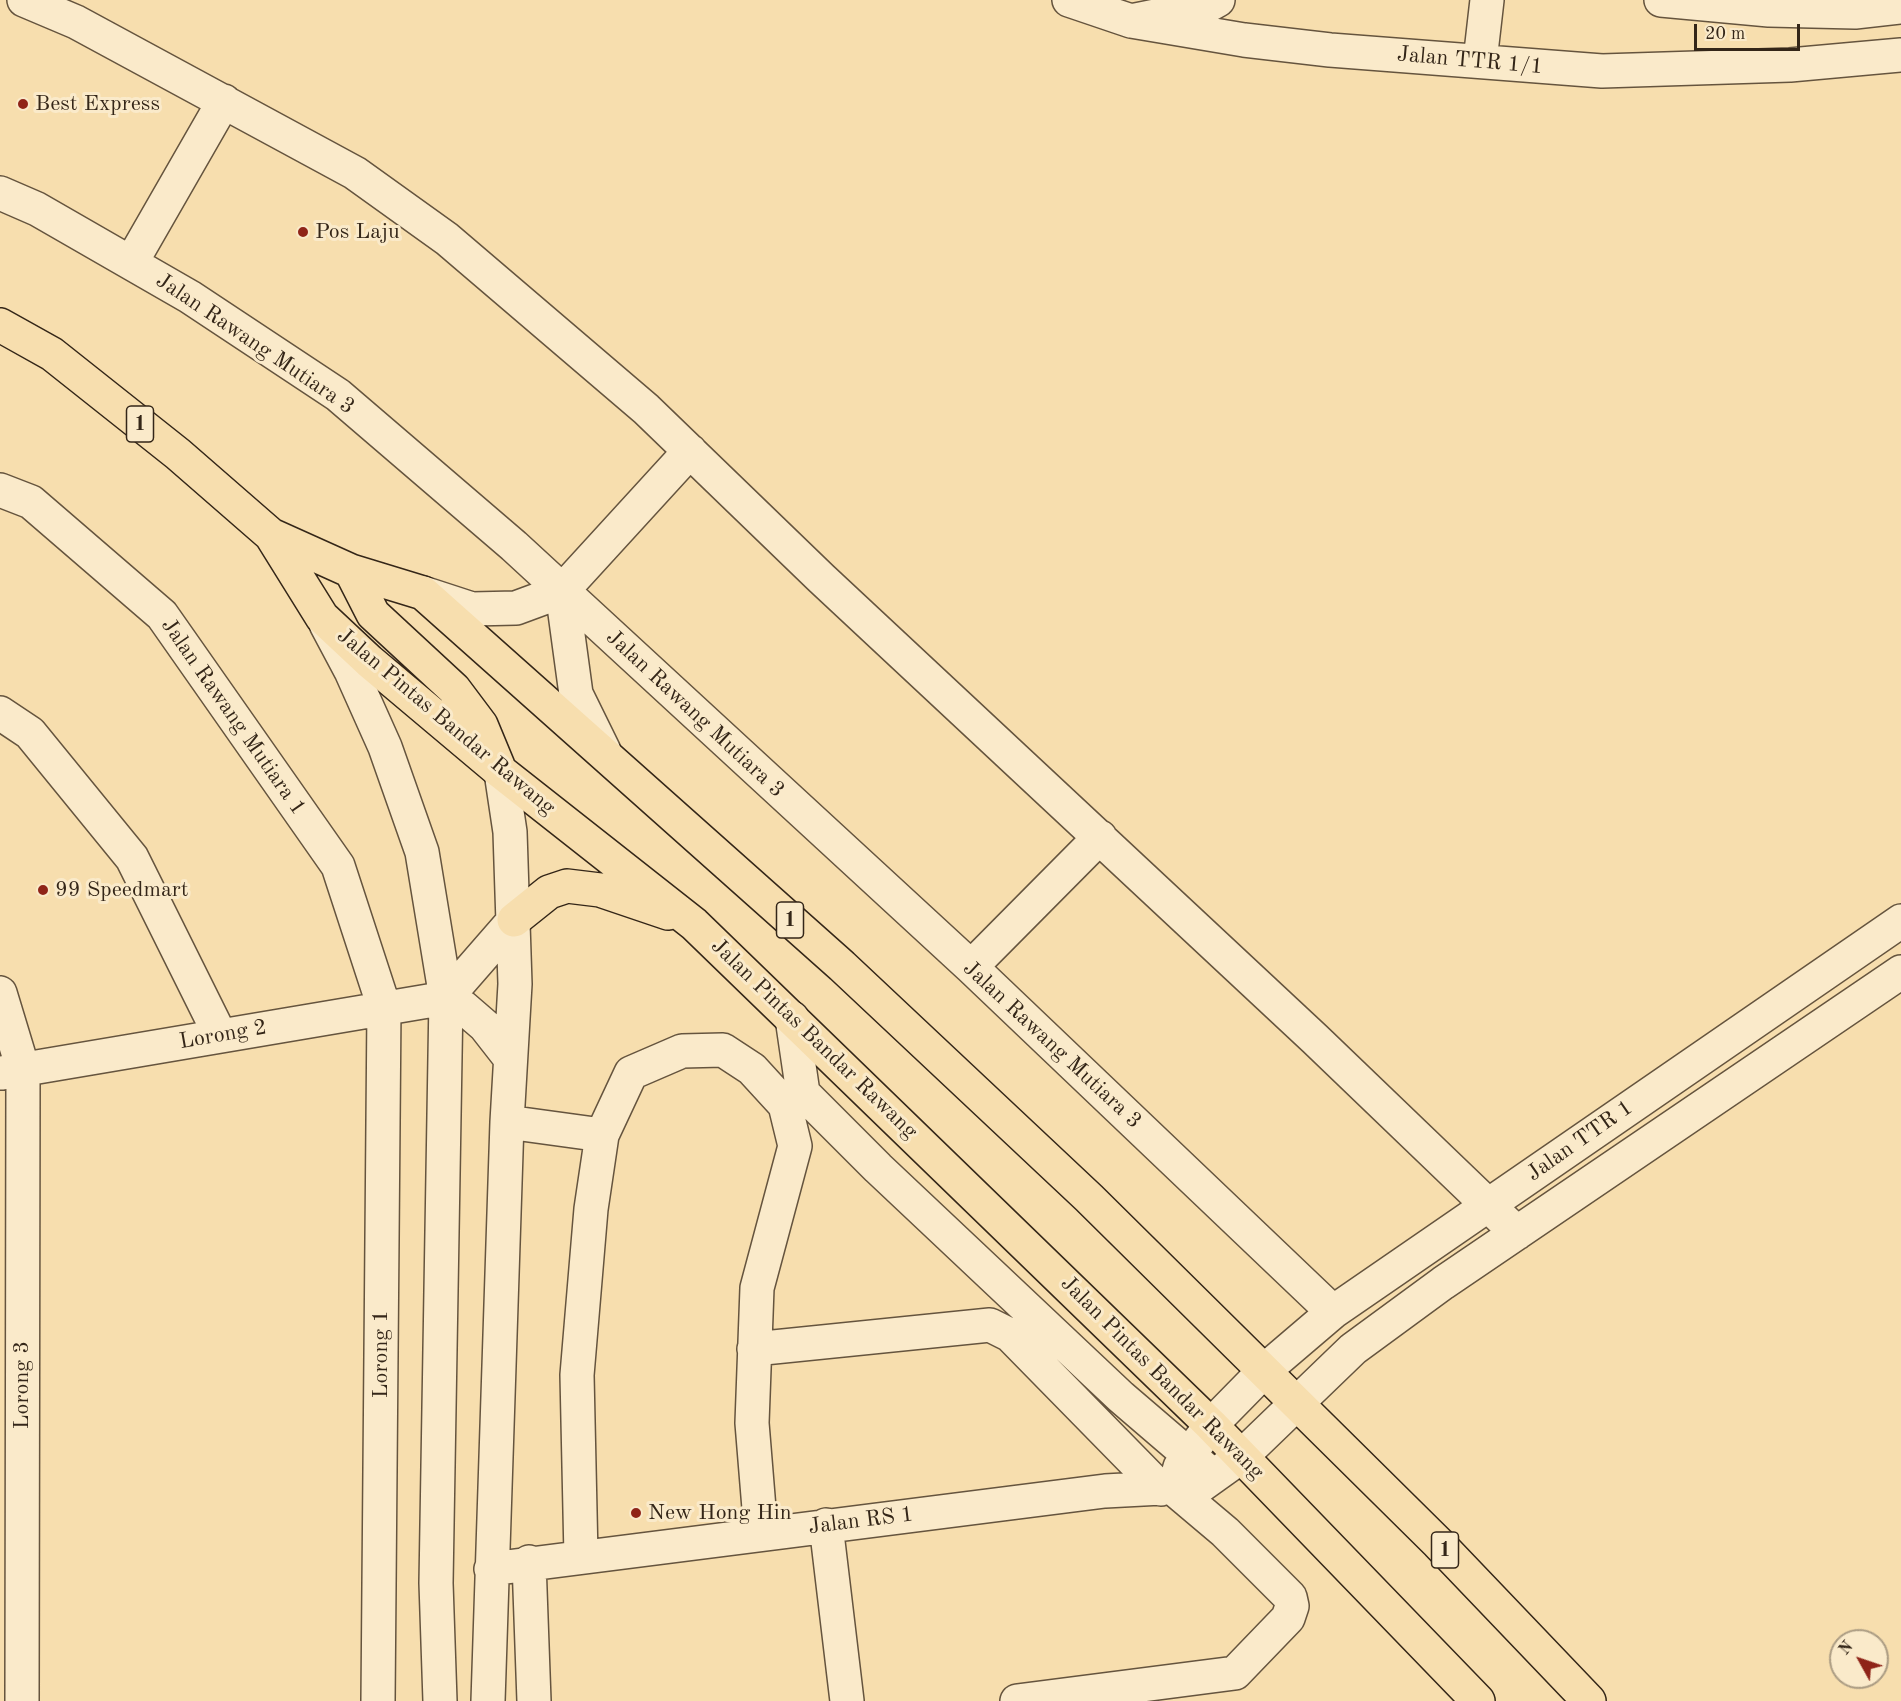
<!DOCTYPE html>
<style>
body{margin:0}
#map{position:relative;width:1901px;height:1701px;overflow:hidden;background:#f7deae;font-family:"Old Standard TT",serif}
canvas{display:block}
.north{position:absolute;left:1829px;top:1629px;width:60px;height:60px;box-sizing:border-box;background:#faeaca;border:2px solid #ab9c83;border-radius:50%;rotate:310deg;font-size:16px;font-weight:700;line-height:24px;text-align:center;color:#342618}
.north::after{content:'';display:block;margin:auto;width:21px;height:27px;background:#8f2418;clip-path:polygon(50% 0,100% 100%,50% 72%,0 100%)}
.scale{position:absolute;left:1694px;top:24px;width:106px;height:27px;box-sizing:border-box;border:3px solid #342618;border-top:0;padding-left:8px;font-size:18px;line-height:21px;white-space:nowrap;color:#342618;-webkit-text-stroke:4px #faeaca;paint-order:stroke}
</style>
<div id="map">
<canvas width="1901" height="1701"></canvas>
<div class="north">N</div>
<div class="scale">20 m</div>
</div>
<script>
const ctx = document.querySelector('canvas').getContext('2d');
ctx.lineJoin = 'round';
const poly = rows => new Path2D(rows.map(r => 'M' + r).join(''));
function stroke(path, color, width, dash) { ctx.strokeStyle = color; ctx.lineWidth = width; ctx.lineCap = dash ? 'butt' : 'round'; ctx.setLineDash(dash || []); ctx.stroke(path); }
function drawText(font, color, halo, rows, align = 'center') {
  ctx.font = font + ' "Old Standard TT",serif'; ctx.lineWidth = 6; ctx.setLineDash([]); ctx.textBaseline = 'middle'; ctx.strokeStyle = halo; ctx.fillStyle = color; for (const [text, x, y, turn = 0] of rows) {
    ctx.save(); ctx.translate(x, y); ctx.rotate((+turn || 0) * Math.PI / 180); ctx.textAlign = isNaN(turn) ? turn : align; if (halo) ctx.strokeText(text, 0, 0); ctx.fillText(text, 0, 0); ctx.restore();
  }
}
const minor = poly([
 [24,0,76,22,355,173,447,239,646,409,821,578,1315,1039,1517,1233],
 [1069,0,1131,21],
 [1218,0,1209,5,1131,21,1244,40,1330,50,1602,71,1790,65,1901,55],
 [1661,0,1769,10,1855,12,1901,7],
 [1480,61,1487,0],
 [0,193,37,209,190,297,338,395,514,546,971,967,1333,1312],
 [131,263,224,101],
 [0,490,31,502,162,615,338,866,384,1007,378,1701],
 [562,591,576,694,604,751],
 [423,593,472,609,516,608,562,591,690,451],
 [326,624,351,671,385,747,422,852,446,998,436,1583,440,1701],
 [0,713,30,733,132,858,220,1035],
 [971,967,1100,837],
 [0,993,23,1069,22,1701],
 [446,998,514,920],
 [446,998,463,1007,485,1026,510,1058],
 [792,1018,803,1093,878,1168,1121,1397,1205,1469],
 [2,1073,446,998],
 [507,1122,602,1135,591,1209,577,1375,581,1557],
 [602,1135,631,1073,682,1051,723,1050,752,1069,785,1105,795,1146,757,1288,752,1423,761,1533],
 [754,1349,990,1325,1010,1335,1161,1489],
 [1174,1489,1180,1467,1211,1425,1265,1370,1333,1312,1901,921],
 [826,1525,847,1701],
 [529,1562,534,1701],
 [491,1569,1105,1491,1200,1486,1242,1456,1353,1349,1443,1283,1901,972],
 [488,1701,507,1122,515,984,510,832,501,772],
 [1017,1701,1235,1673,1288,1618,1292,1606,1290,1597,1225,1532,1174,1489]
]);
const major = poly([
 [0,325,52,354,178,454,271,535,351,571,423,593,842,966,1089,1198,1438,1543,1589,1701],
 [271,535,322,617,369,661,501,772,694,924,1211,1425,1478,1701],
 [351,571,373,614,454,689,481,725,498,766],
 [514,920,549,892,567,886,600,890,668,913]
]);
const markers = [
 [23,104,6,"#8f2418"],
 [303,232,6,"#8f2418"],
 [43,890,6,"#8f2418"],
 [636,1513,6,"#8f2418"]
];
const shields = [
 [140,424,27],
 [790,920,27],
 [1445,1550,27]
];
const shieldNames = [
 ["1",140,424],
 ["1",790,920],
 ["1",1445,1550]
];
const streetNames = [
 ["Jalan TTR 1/1",1470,61,5],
 ["Jalan Rawang Mutiara 3",255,344,34],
 ["Jalan Rawang Mutiara 3",695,714,43],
 ["Jalan Rawang Mutiara 1",233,717,55],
 ["Jalan Pintas Bandar Rawang",446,722,40],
 ["Lorong 2",223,1035,-10],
 ["Jalan Pintas Bandar Rawang",814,1039,44],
 ["Jalan Rawang Mutiara 3",1052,1045,43],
 ["Jalan TTR 1",1580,1141,-35],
 ["Lorong 1",381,1354,-90],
 ["Jalan Pintas Bandar Rawang",1162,1378,45],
 ["Lorong 3",22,1385,-90],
 ["Jalan RS 1",861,1521,-7]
];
const poiNames = [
 ["Best Express",35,104],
 ["Pos Laju",315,232],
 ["99 Speedmart",55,890],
 ["New Hong Hin",648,1513]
];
stroke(minor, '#65543e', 36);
stroke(major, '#342618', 36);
stroke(minor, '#faeaca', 33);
stroke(major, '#f7deae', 33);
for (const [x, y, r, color] of markers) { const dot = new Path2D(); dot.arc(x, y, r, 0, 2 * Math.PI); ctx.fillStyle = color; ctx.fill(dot); stroke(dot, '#faeaca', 2); }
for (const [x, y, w] of shields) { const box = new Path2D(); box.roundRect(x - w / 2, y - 18, w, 36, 4.5); ctx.fillStyle = '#faeaca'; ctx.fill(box); stroke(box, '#342618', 1.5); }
drawText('bold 21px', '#342618', null, shieldNames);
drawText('22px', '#342618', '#faeaca', streetNames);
drawText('22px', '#342618', '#faeaca', poiNames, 'left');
</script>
